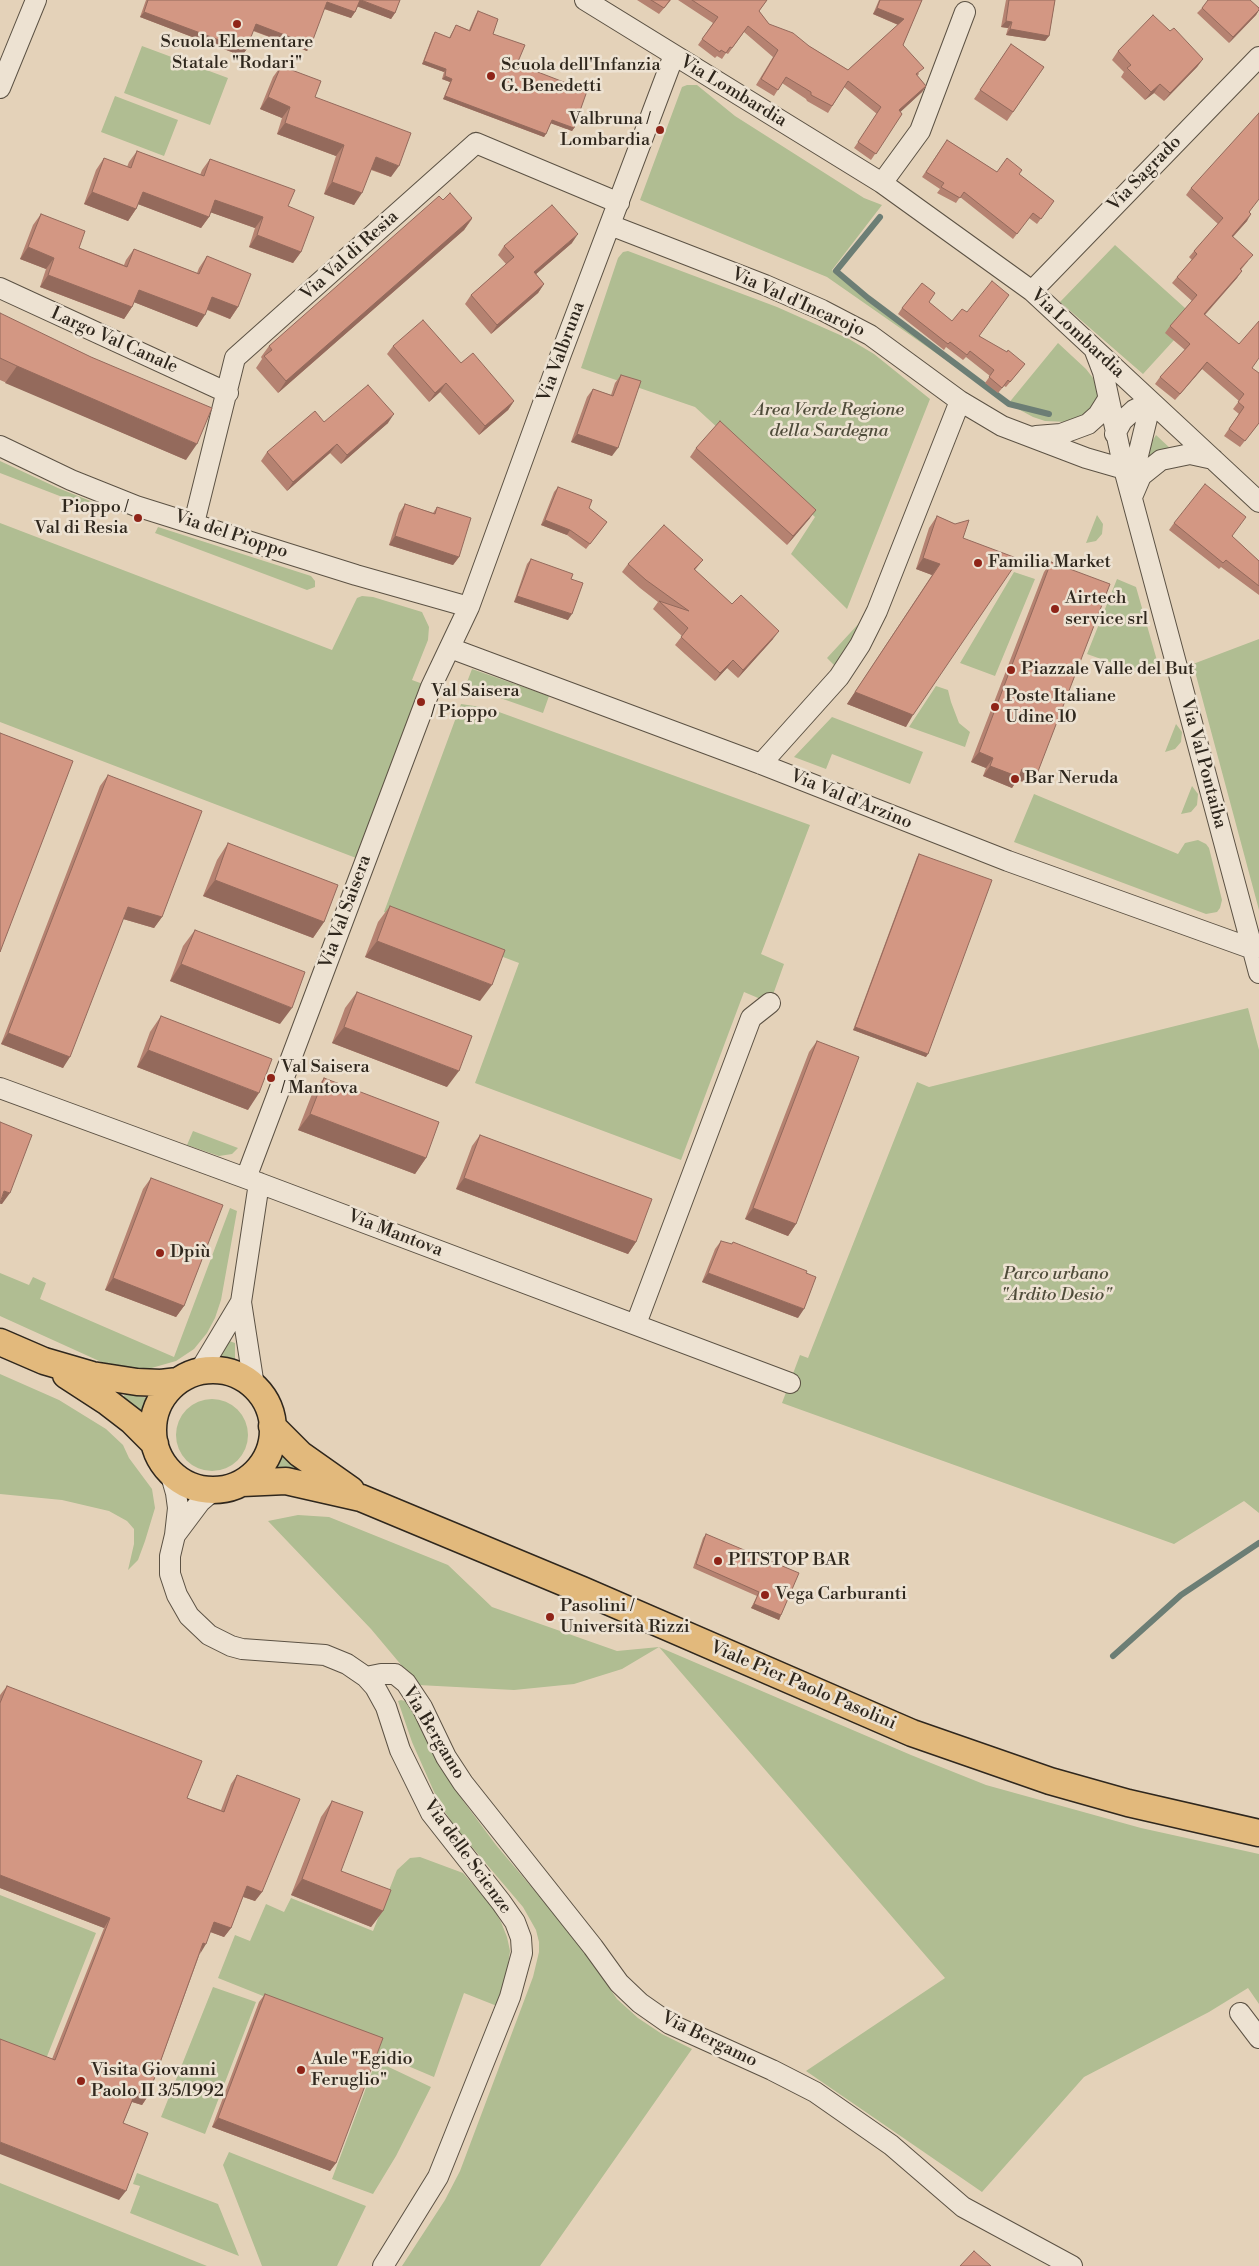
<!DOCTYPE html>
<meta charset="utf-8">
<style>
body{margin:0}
canvas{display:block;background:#e4d2b9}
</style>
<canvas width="1259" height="2266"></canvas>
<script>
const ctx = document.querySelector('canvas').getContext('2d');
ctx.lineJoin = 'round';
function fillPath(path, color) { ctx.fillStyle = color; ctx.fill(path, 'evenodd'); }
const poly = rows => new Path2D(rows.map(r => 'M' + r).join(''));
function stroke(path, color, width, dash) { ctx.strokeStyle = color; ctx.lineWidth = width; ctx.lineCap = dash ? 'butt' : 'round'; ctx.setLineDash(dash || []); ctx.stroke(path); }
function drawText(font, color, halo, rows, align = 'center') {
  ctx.font = font + ' "Libre Bodoni",serif'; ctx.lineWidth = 5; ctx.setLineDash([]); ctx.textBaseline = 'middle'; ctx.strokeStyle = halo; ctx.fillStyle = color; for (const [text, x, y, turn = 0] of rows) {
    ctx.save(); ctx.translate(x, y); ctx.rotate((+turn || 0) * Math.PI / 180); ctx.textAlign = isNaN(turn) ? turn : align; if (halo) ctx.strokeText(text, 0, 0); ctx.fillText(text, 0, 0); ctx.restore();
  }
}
const green = poly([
 [142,46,228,78,210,125,124,93],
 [687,85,697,85,735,116,864,198,882,205,832,270,868,298,1008,404,1058,343,1086,369,1093,378,1097,389,1097,398,1093,406,1077,419,1067,422,1045,421,1033,417,1009,404,827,277,640,200,682,87],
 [115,96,178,120,164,156,101,132],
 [1115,245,1195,317,1143,374,1060,302],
 [628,251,777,307,849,339,874,354,930,399,847,609,791,554,815,517,695,407,581,368,618,258,623,252],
 [1156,435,1172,450,1146,460,1150,445],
 [0,461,58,488,98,504,96,510,0,473],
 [1097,515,1103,524,1102,534,1096,541,1086,543],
 [0,523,332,650,357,598,362,596,373,597,422,612,429,627,428,640,412,680,431,687,364,861,0,722],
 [158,527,311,576,315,581,315,587,307,590,155,533],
 [1014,572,1035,579,995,676,960,663],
 [1117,579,1136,587,1158,664,1151,673,1143,674,1087,654],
 [862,620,856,635,836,667,827,658],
 [1259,639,1259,910,1193,664],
 [472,669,549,696,543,713,486,693,464,690],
 [936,686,948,690,951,702,959,723,970,732,965,747,909,727],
 [461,704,488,708,810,825,761,954,784,964,770,1003,744,992,681,1160,475,1083,519,963,384,912],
 [832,717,923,752,910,784,832,754,826,769,794,757],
 [1176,724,1182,732,1181,742,1175,749,1165,752],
 [1192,786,1198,794,1197,805,1191,812,1181,814],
 [1034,794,1178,854,1185,843,1198,840,1206,844,1209,848,1222,900,1220,908,1217,912,1206,914,1014,842],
 [1248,1008,1259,1050,1259,1513,1244,1501,1174,1544,782,1403,800,1355,808,1358,917,1082,929,1087],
 [193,1131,238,1148,232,1154,219,1156,187,1145],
 [230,1208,237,1211,221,1300,215,1318,207,1333,194,1349,176,1361,141,1371,108,1365,0,1316,0,1273,29,1285,33,1277,46,1283,40,1299,174,1357],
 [229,1341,235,1343,235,1369,216,1364],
 [0,1374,59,1400,106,1429,123,1445,129,1458,152,1489,155,1508,145,1541,138,1560,128,1570,134,1544,134,1529,127,1521,109,1511,62,1500,0,1494],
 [125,1394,149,1398,140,1421,120,1404],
 '176 1435a36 36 0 1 1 72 0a36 36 0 1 1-72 0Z',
 [280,1450,309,1473,269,1473,276,1462],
 [298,1515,329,1517,448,1565,492,1607,617,1651,659,1647,911,1755,986,1785,1141,1828,1259,1854,1259,2004,1248,1988,1209,2012,1084,2077,982,2192,806,2071,945,1978,659,1647,622,1669,574,1684,514,1690,418,1685,371,1629,268,1521],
 [401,1700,405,1701,412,1708,436,1759,464,1802,496,1845,578,1942,617,1999,638,2018,662,2034,692,2049,540,2266,402,2266,445,2200,460,2171,533,1977,539,1952,539,1942,536,1930,523,1907,455,1827,439,1803,412,1742,398,1701],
 [420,1857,463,1873,492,1906,501,1922,507,1937,510,1951,506,1979,497,2006,464,1993,434,2077,377,2053,381,2043,218,1978,235,1935,250,1941,266,1904,284,1912,291,1898,373,1931,397,1870,410,1858],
 [0,1895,96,1933,44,2064,0,2046],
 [213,1987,256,2002,205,2134,161,2117],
 [376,2061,431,2087,396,2156,373,2194,332,2179],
 [229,2152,366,2206,337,2266,262,2266,223,2165],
 [137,2173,218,2204,239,2256,130,2213,140,2186,133,2184],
 [0,2183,207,2266,0,2266]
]);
const stream = poly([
 [880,217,836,271,868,298,1009,404,1049,414],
 [1113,1656,1181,1595,1259,1543]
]);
const minor = poly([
 [585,0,882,183,1032,291,1259,502],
 [0,88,36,0],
 [882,183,920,131,965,12],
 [610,225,765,285,822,310,870,335,960,401,1002,426,1086,458,1124,469],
 [0,288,228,393],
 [1032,291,1259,57],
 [1095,351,1103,372,1124,469,1259,973],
 [1115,434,1122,421,1134,410,1151,402],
 [1036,436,1061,434,1088,424,1098,415,1108,399],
 [0,446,71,480,136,506,356,575,469,607],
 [1132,488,1134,472,1151,402],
 [1132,497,1141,476,1161,460,1190,454,1213,459],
 [194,523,235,358,476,143,619,203],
 [450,648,761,764,1008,861,1253,949],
 [761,764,839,677,860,645,877,611,960,401],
 [0,1088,259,1183,790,1383],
 [246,1178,431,687,469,607,561,354,674,55],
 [636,1324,751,1018,770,1003],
 [199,1372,241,1302],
 [254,1386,241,1302,259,1183],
 [170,1472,176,1493,178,1508,175,1535,170,1556,170,1574,177,1595,189,1616,209,1635,231,1646,242,1649,325,1655,347,1664,366,1677,375,1687,386,1707,400,1750,431,1813,501,1902,515,1922,521,1938,522,1953,510,1997,438,2177,383,2266],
 [176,1534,200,1502,214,1490],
 [366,1677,381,1674,395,1674,406,1683,422,1707,446,1757,463,1783,593,1947,619,1983,640,2003,670,2024,772,2070,815,2092,891,2145,963,2207,1072,2266],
 [1240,2013,1259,2038]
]);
const major = poly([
 [0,1342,44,1361,92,1375,137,1382,161,1383,178,1381],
 '153 1430a60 60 0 1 1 120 0a60 60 0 1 1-120 0Z',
 [66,1375,106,1401,132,1421,155,1444],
 [272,1426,300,1454,351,1490],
 [242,1483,286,1481,361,1498,582,1590,912,1733,1050,1781,1128,1803,1259,1833]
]);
const wall = poly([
 [146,0,400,0,395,13,391,19,358,6,355,12,351,18,324,9,307,51,253,31,246,50,242,56,140,17],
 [637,0,671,0,659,14],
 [678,0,767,0,759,11,769,24,809,46,848,70,898,25,873,14,879,0,922,0,903,45,919,74,917,76,926,86,922,92,900,112,902,114,871,160,854,148,877,114,844,87,828,113,807,101,806,99,782,83,774,96,756,85,773,57,744,32,728,54,726,53,722,59,717,56,715,58,698,45,713,23],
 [1006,0,1055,0,1049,36,1045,41,1006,35,1008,28,1001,27],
 [1202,8,1259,10,1256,15,1229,43,1197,13],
 [478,11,493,34,517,64,574,128,572,131,551,123,544,137,443,99,450,82,442,79,444,72,422,64,433,35,435,32,449,38,456,25,469,30,476,14],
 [1170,31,1203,59,1197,67,1164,101,1154,93,1145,100,1121,77,1124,72,1112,60,1118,51],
 [1011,44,1044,67,1007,121,974,99],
 [281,66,315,97,391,177,371,170,354,205,324,194,336,156,277,134,282,118,260,109,273,77],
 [947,140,997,172,1019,174,1054,201,1037,224,1029,218,1013,239,960,197,956,203,937,193,940,189,922,177],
 [137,151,200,175,202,170,210,159,288,206,301,252,293,263,249,247,255,228,210,212,209,217,201,228,138,204,136,209,128,221,84,204,96,170,104,158,127,167,129,162],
 [1191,188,1249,212,1247,221,1233,237,1248,261,1241,270,1237,278,1205,315,1252,368,1259,423,1240,447,1224,436,1239,414,1233,409,1239,401,1202,369,1175,400,1155,384,1160,377,1185,350,1165,333,1170,326,1192,301,1172,283,1177,277,1192,260,1189,257,1194,251,1218,224,1186,195],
 [443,200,472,219,464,230,278,393,256,368,262,359,261,357,269,346],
 [41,214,79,248,124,265,126,260,134,249,197,273,199,268,207,256,238,307,230,319,207,310,197,327,134,302,132,307,124,319,40,287,46,269,20,259,33,225],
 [572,243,536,274,544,284,538,293,491,334,465,304,471,295,506,264,498,255,504,246],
 [929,302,952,321,979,336,1025,364,1006,387,1004,386,998,393,985,383,990,376,966,357,963,360,946,347,944,350,898,314,902,308],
 [0,313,186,460,0,380],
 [393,346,461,363,514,401,508,410,479,435,440,392,429,402,387,354],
 [621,375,612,456,571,442,587,397,593,389,611,395,615,383],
 [324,422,388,423,341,464,330,453,287,491,261,461,267,452],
 [696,448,810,518,787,545,690,457],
 [558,487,607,522,586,549,567,535,541,525,554,492],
 [405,504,433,513,437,507,459,557,453,565,389,545,399,513],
 [937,516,955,524,906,727,847,704,932,575,916,569,929,528],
 [1174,523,1232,536,1259,561,1259,595,1221,567,1219,569,1169,530],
 [531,559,571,579,568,620,514,602,527,564],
 [703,560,695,570,732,604,773,639,738,678,727,668,715,681,675,645,682,636,653,609,658,602,640,588,622,572,628,564],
 [1051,562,1037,774,1030,784,1017,780,1012,788,983,776,986,768,971,762,1044,572],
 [108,775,162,917,154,928,123,919,63,1068,1,1044,100,786],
 [228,843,324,922,313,938,203,896,217,860],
 [919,854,926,1057,853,1030,917,857],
 [390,906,480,1001,365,957,378,922],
 [195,930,280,1024,170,981,183,946],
 [357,992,447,1087,332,1043,345,1008],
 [161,1016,248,1110,137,1067,150,1032],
 [817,1041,796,1224,788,1236,745,1219,809,1052],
 [324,1078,426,1158,415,1174,298,1130,312,1094],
 [480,1135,636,1242,628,1254,456,1189,472,1146],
 [151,1178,184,1306,176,1317,105,1290,143,1189],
 [721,1241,798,1318,702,1282,715,1249],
 [706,1534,781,1615,779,1620,751,1608,757,1596,693,1568,703,1538],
 [7,1686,187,1798,221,1810,231,1784,237,1775,262,1892,255,1901,243,1897,231,1928,224,1937,210,1932,200,1953,148,2096,142,2105,132,2102,123,2123,119,2200,52,2059,104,1928,0,1888,0,1695],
 [332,1801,341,1871,383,1911,371,1927,291,1895,321,1817],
 [265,1994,336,2163,330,2171,212,2127,259,2002]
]);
const shadedWall = poly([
 [360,0,395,13,391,19,356,6],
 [327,2,355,12,351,18,322,8],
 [877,8,904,19,899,25,873,14],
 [1259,10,1256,15,1229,43,1233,37],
 [144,12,246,50,242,56,140,17],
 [1006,21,1012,22,1008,28,1001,27],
 [256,24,311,45,307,51,252,30],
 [1010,29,1049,36,1045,41,1006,35],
 [1203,59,1197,67,1164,101,1170,93],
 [424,61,446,69,444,72,422,64],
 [445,76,452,79,450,82,442,79],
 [1160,84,1154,93,1145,100,1151,92],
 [926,86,922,92,895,117,899,110],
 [445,96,546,134,544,137,443,99],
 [268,97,290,107,282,118,260,109],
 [552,120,574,128,572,131,550,123],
 [285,123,344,145,336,156,277,134],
 [376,157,399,166,391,177,368,168],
 [332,182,362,193,354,205,324,194],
 [92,192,136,209,128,221,84,204],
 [143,192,209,217,201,228,135,203],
 [215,200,263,217,255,228,207,211],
 [1251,214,1247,221,1227,243,1232,236],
 [472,218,464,230,278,393,286,381],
 [578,234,572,243,528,281,534,272],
 [257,235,301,252,293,263,249,247],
 [28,247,54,258,46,269,20,259],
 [1242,271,1237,278,1199,321,1204,314],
 [48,275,132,307,124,319,40,287],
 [544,284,538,293,491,334,497,325],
 [139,290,205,315,197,327,131,301],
 [212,297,238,307,230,319,204,308],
 [1207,362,1202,369,1175,400,1180,394],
 [17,366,197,444,186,460,5,383],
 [446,383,440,392,429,402,435,393],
 [514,401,508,410,479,435,485,426],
 [394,414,388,423,341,464,347,455],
 [577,434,618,448,612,456,571,442],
 [337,444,330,453,287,491,293,482],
 [816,510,810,518,787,545,793,536],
 [545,520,570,530,567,535,541,525],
 [395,536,459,557,453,565,389,545],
 [923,558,940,564,932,575,916,569],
 [517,596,572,614,568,620,514,602],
 [779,631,773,639,738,678,743,670],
 [733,660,727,668,715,681,720,673],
 [855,692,913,715,906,727,847,704],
 [979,752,993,758,986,768,971,762],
 [990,766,1022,769,1037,774,1030,784,1017,780,1012,788,983,776],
 [215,880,324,922,313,938,203,896],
 [128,907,162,917,154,928,120,918],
 [377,941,492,985,480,1001,365,957],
 [181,964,292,1008,280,1024,170,981],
 [344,1027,459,1071,447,1087,332,1043],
 [855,1027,928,1054,926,1057,853,1030],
 [8,1033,70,1057,63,1068,1,1044],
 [148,1050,259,1093,248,1110,137,1067],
 [310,1114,426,1158,415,1174,298,1130],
 [464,1178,636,1242,628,1254,456,1189],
 [4,1191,10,1193,2,1204,0,1204],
 [753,1208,796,1224,788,1236,745,1219],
 [708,1273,804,1309,798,1318,702,1282],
 [113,1278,184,1306,176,1317,105,1290],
 [754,1604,781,1615,779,1620,751,1608],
 [0,1875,110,1918,104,1928,0,1888],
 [302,1879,383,1911,371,1927,291,1895],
 [247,1886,262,1892,255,1901,241,1896],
 [214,1922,231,1928,224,1937,208,1931],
 [203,1943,206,1944,200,1954],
 [136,2091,148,2096,142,2105,129,2101],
 [218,2118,336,2163,330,2171,212,2127],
 [0,2142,126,2191,119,2200,0,2154]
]);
const building = poly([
 [148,0,360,0,355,12,327,2,311,45,256,24,246,50,144,12,148,0],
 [361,0,400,0,395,13,361,0],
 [651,0,670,0,664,8,651,0],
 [692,0,767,0,759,11,769,24,793,33,809,46,848,70,904,19,877,8,880,0,922,0,903,45,924,68,916,74,926,86,899,110,902,114,876,154,858,142,881,107,848,81,832,106,811,95,811,92,786,77,778,90,761,79,778,50,748,26,732,48,730,47,726,53,721,50,720,52,702,39,718,17,692,0],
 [1009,0,1055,0,1049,36,1010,29,1012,22,1006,21,1009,0],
 [1208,0,1250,0,1259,8,1259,10,1233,37,1202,8,1208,0],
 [478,11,498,19,493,34,525,45,517,64,587,91,574,128,552,120,546,134,445,96,452,79,445,76,446,69,424,61,435,32,450,38,456,25,470,31,478,11],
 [1153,15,1170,31,1174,28,1203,59,1170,93,1160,84,1151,92,1127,68,1131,65,1118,51,1153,15],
 [1011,44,1044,67,1013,112,980,90,1011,44],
 [281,66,321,81,315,97,411,133,399,166,376,157,362,193,332,182,344,145,285,123,290,107,268,97,281,66],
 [1259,113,1259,199,1249,212,1251,214,1232,236,1253,255,1240,269,1242,271,1204,314,1239,344,1259,321,1259,358,1252,368,1259,373,1259,423,1245,441,1229,429,1244,407,1238,402,1244,394,1207,362,1180,394,1160,377,1190,344,1170,326,1197,295,1177,277,1197,254,1194,251,1223,218,1191,188,1259,113],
 [947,140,997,172,1007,158,1022,170,1019,174,1054,201,1041,219,1033,213,1017,234,964,192,960,198,941,187,944,183,926,172,947,140],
 [137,151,204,176,210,159,295,190,288,206,314,217,301,252,257,235,263,217,215,200,209,217,143,192,136,209,92,192,104,158,131,168,137,151],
 [450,193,472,218,286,381,264,356,272,350,269,346,439,196,443,200,450,193],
 [552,205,578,234,534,272,544,284,497,325,471,295,514,257,504,246,552,205],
 [41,214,85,231,79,248,127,267,134,249,199,274,207,256,251,274,238,307,212,297,205,315,139,290,132,307,48,275,54,258,28,247,41,214],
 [992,281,1009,295,979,336,1007,352,1008,350,1025,364,1010,382,1008,380,1002,388,989,377,994,370,970,351,967,355,950,342,948,344,902,308,922,283,935,293,929,302,952,321,962,309,967,312,992,281],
 [0,313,91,357,212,408,197,444,17,366,0,358,0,313],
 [423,320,461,363,473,353,514,401,485,426,446,383,435,393,393,346,423,320],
 [621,375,641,381,618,448,577,434,593,389,613,396,621,375],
 [368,385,394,414,347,455,337,444,293,482,267,452,315,411,324,422,368,385],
 [720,421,816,510,793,536,696,448,720,421],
 [1205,484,1246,517,1232,536,1259,561,1259,586,1226,560,1223,563,1174,523,1205,484],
 [558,487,592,500,589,508,607,522,590,544,570,530,545,520,558,487],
 [405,504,435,514,437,507,471,518,459,557,395,536,405,504],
 [937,516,955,524,969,520,963,538,1019,559,913,715,855,692,940,564,923,558,937,516],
 [664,525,703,560,694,569,732,604,741,595,779,631,743,670,733,660,720,673,681,637,688,628,659,601,689,611,646,580,628,564,664,525],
 [531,559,573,574,571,579,583,583,572,614,517,596,531,559],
 [1051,562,1110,584,1037,774,1022,769,1019,777,990,766,993,758,979,752,1051,562],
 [0,733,73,761,0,952,0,733],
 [108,775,202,811,162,917,128,907,70,1057,8,1033,108,775],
 [228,843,338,885,324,922,215,880,228,843],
 [919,854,992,880,928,1054,855,1027,919,854],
 [390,906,505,950,492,985,377,941,390,906],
 [195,930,305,972,292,1008,181,964,195,930],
 [357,992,472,1036,459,1071,344,1027,357,992],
 [161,1016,272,1059,259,1093,148,1050,161,1016],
 [817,1041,859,1057,796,1224,753,1208,817,1041],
 [324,1078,439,1122,426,1158,310,1114,324,1078],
 [0,1122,32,1135,10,1193,4,1191,0,1203,0,1122],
 [480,1135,652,1199,636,1242,464,1178,480,1135],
 [151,1178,223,1205,184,1306,113,1278,151,1178],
 [721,1241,732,1244,733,1242,807,1271,806,1273,816,1277,804,1309,708,1273,721,1241],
 [706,1534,799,1573,781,1615,754,1604,759,1592,696,1564,706,1534],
 [7,1686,202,1761,187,1798,224,1812,237,1775,300,1799,262,1892,247,1886,231,1928,214,1922,206,1944,203,1943,148,2096,136,2091,123,2123,148,2133,126,2191,0,2142,0,2039,55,2060,110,1918,0,1875,0,1703,7,1686],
 [332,1801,363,1812,341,1871,391,1890,383,1911,302,1879,332,1801],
 [265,1994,383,2038,336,2163,218,2118,265,1994],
 [974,2251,991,2266,960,2266,974,2251]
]);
const markers = [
 [237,24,5,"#8f2418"],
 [491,76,5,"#8f2418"],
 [660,130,5,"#8f2418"],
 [138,518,5,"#8f2418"],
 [978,563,5,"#8f2418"],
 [1055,609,5,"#8f2418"],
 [1011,670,5,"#8f2418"],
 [421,702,5,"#8f2418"],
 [995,707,5,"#8f2418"],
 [1015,779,5,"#8f2418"],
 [271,1078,5,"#8f2418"],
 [160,1253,5,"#8f2418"],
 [718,1561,5,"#8f2418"],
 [765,1595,5,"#8f2418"],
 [550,1617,5,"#8f2418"],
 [301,2070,5,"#8f2418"],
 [81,2081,5,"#8f2418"]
];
const poiNames = [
 ["Scuola Elementare",237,43,"center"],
 ["Statale \"Rodari\"",237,64,"center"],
 ["Scuola dell'Infanzia",501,66],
 ["G. Benedetti",501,87],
 ["Valbruna /",650,120,"right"],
 ["Lombardia",650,141,"right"],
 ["Pioppo /",128,508,"right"],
 ["Val di Resia",128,529,"right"],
 ["Familia Market",988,563],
 ["Airtech",1065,599],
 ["service srl",1065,620],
 ["Piazzale Valle del But",1021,670],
 ["Val Saisera",431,692],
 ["/ Pioppo",431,713],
 ["Poste Italiane",1005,697],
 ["Udine 10",1005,718],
 ["Bar Neruda",1025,779],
 ["Val Saisera",281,1068],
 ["/ Mantova",281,1089],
 ["Dpiù",170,1253],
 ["PITSTOP BAR",728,1561],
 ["Vega Carburanti",775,1595],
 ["Pasolini /",560,1607],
 ["Università Rizzi",560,1628],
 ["Aule \"Egidio",311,2060],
 ["Feruglio\"",311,2081],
 ["Visita Giovanni",91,2071],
 ["Paolo II 3/5/1992",91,2092]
];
const streetNames = [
 ["Via Lombardia",733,92,31],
 ["Via Sagrado",1145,174,-46],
 ["Via Val di Resia",350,256,-42],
 ["Via Val d'Incarojo",798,303,24],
 ["Via Lombardia",1077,334,43],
 ["Largo Val Canale",114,341,24],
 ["Via Valbruna",562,352,-70],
 ["Via del Pioppo",231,535,18],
 ["Via Val Pontaiba",1203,764,75],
 ["Via Val d'Arzino",851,800,22],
 ["Via Val Saisera",346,912,-70],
 ["Via Mantova",395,1234,21],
 ["Viale Pier Paolo Pasolini",803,1686,23],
 ["Via Bergamo",433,1733,59],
 ["Via delle Scienze",467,1857,54],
 ["Via Bergamo",709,2040,26]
];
const parkNames = [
 ["Area Verde Regione",829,411],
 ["della Sardegna",829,432],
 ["Parco urbano",1056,1275],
 ["\"Ardito Desio\"",1056,1296]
];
fillPath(green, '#b0bd92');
stroke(stream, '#6c7e75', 6);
stroke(minor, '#5c5244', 22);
stroke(major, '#2f271d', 29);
stroke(minor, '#ede2d2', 20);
stroke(major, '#e2b97c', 26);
fillPath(wall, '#b58271');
fillPath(shadedWall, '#946a5c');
fillPath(building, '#d39783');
stroke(building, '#946a5c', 1);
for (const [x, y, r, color] of markers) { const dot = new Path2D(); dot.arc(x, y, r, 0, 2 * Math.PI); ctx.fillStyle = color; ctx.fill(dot); stroke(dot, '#ede2d2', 2); }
drawText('18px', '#2f271d', '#ede2d2', poiNames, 'left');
drawText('18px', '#2f271d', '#ede2d2', streetNames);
drawText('italic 18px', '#4f4c3a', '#ede2d2', parkNames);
</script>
